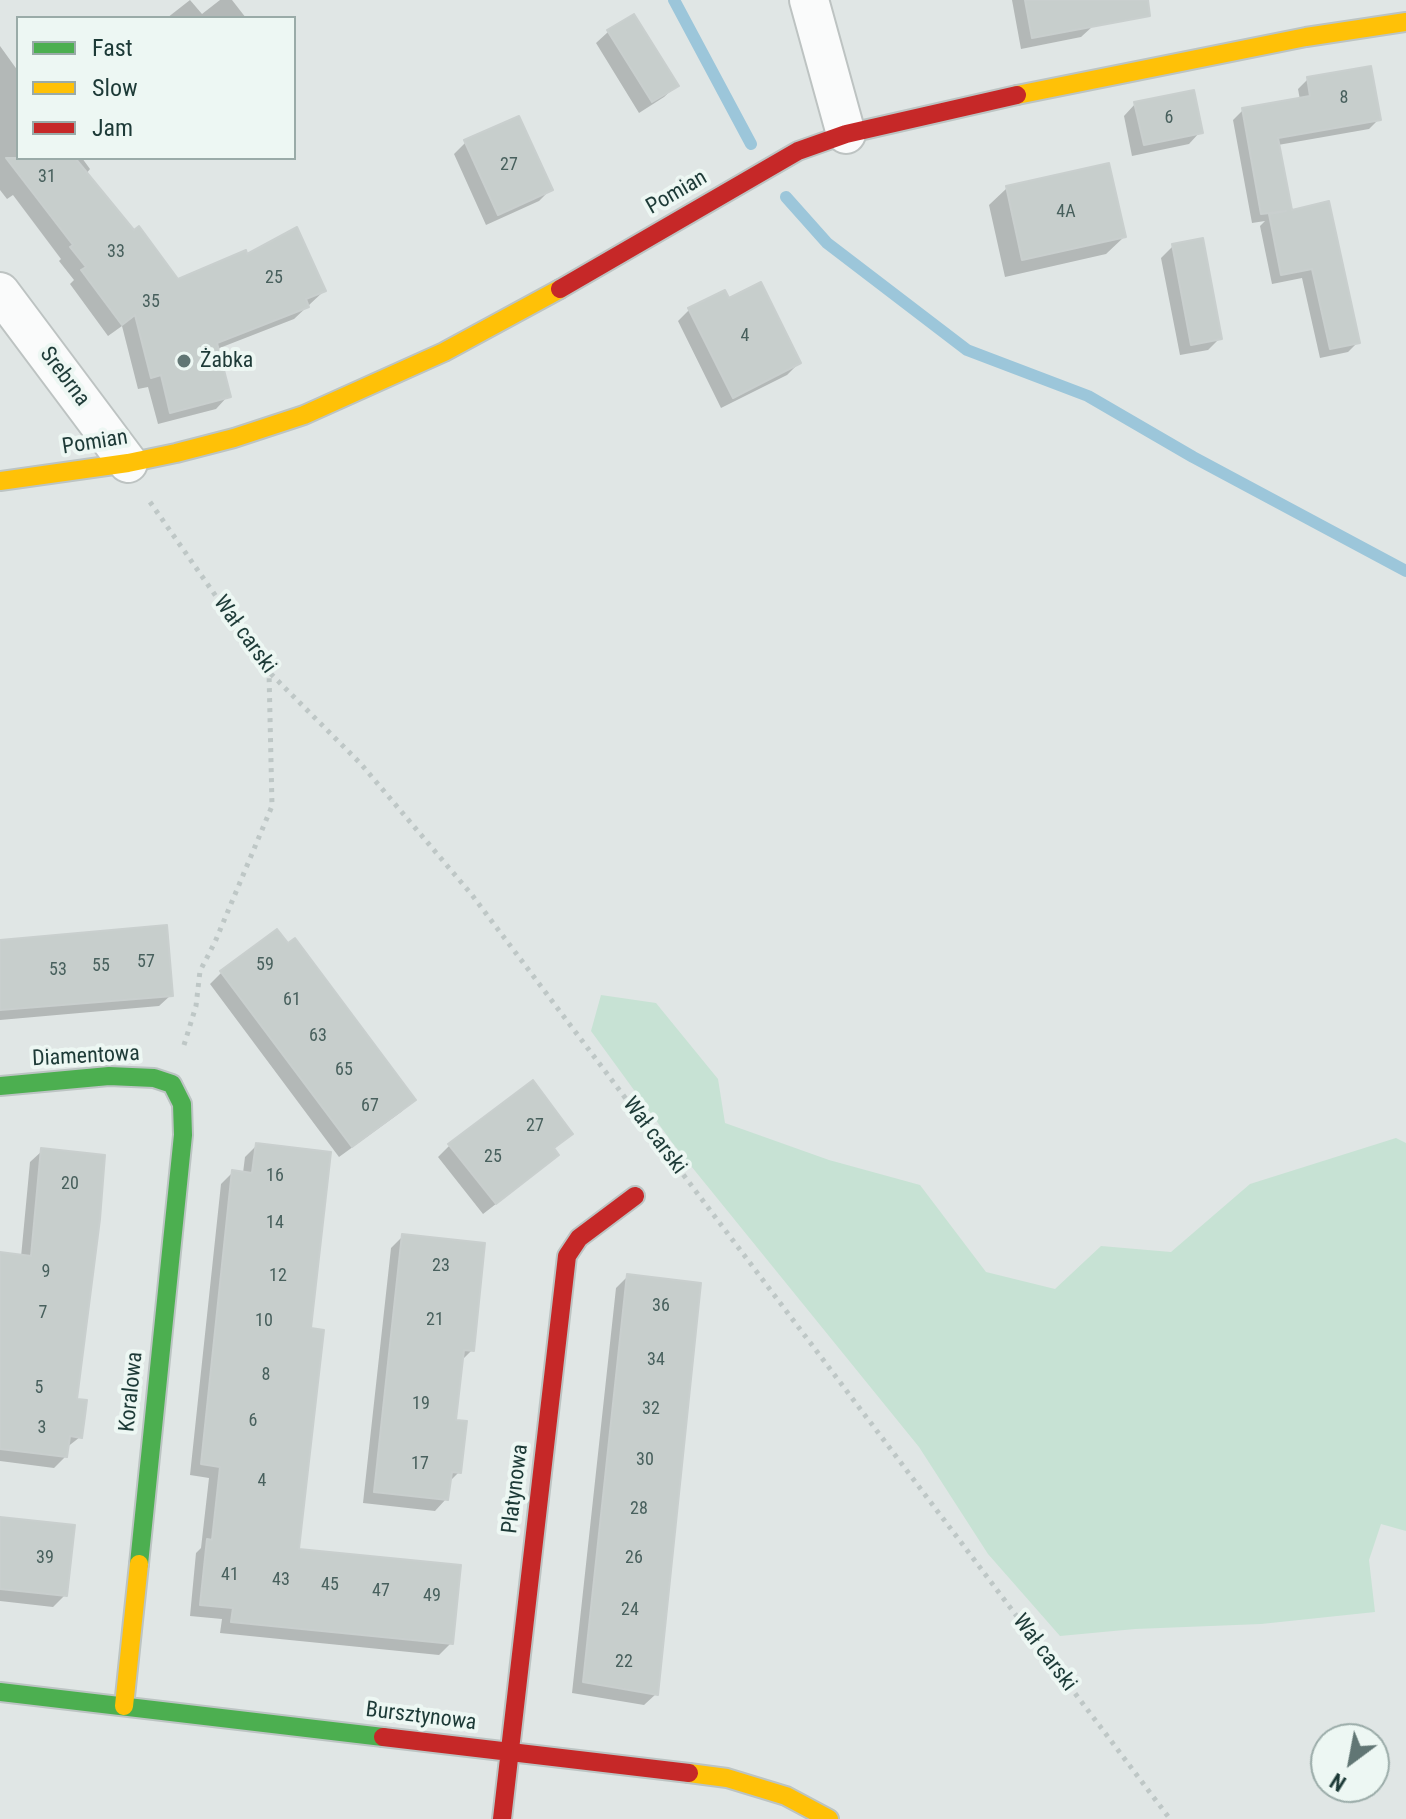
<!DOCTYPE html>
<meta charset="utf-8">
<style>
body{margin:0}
#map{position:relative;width:1406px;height:1819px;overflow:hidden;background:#e0e6e5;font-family:"Roboto Condensed",sans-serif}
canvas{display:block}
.legend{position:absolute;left:16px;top:16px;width:280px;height:144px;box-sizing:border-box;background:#edf7f3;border:2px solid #9aaba8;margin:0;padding:10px 14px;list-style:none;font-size:24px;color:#1d3a37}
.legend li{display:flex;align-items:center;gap:16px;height:40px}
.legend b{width:40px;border:2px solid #9aaba8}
.north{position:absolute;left:1310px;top:1723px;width:80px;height:80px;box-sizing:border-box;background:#edf7f3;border:2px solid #9aaba8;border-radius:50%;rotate:212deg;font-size:22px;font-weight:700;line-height:32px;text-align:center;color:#1d3a37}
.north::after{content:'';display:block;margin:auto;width:28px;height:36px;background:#617674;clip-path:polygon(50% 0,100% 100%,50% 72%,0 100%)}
</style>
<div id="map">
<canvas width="1406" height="1819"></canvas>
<ul class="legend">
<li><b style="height:10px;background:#4caf50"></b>Fast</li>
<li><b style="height:10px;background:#ffc107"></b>Slow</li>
<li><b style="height:10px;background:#c62828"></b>Jam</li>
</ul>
<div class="north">N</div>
</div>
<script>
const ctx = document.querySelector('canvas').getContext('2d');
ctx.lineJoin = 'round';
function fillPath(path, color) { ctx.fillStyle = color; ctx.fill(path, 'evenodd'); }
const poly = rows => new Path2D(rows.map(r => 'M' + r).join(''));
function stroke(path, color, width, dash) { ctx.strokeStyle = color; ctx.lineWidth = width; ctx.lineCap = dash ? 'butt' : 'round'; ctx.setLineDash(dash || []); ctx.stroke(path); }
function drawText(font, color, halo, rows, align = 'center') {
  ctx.font = font + ' "Roboto Condensed",sans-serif'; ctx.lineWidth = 8; ctx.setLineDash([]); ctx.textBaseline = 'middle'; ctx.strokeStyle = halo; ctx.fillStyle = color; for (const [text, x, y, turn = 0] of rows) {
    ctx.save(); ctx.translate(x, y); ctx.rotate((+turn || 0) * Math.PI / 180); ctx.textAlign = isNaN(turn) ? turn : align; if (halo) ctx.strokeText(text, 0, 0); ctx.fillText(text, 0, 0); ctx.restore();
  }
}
const green = poly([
 [601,995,656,1003,718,1079,725,1123,829,1160,920,1185,986,1272,1055,1289,1101,1246,1171,1252,1250,1184,1396,1138,1406,1143,1406,1531,1381,1524,1369,1560,1375,1612,1261,1624,1135,1629,1060,1636,988,1554,919,1447,674,1145,591,1031]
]);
const shadow = poly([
 [190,0,202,14,220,0,232,0,246,18,167,18],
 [1012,0,1088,0,1093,26,1081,37,1021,49],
 [633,16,676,86,664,97,639,113,596,43,608,32],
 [0,46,18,71,18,158,82,158,90,169,86,174,178,281,246,256,324,291,294,319,217,349,228,396,216,409,158,424,148,387,138,389,122,326,108,336,70,284,74,280,59,261,61,259,13,195,7,199,0,190],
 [1308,79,1379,119,1369,129,1278,145,1290,212,1358,342,1348,352,1320,358,1302,278,1272,284,1260,226,1265,221,1252,223,1233,120,1243,110,1300,100,1298,89],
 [1135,104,1200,132,1189,144,1132,156,1124,116],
 [466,142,550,190,539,201,486,225,454,154],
 [1007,188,1124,237,1106,254,1005,277,989,205],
 [1173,246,1220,338,1208,350,1180,355,1161,258],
 [728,300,799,363,787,375,721,408,678,321,689,310],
 [0,942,171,995,159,1006,0,1020],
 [288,946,413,1100,401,1112,339,1157,210,984,222,972],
 [571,1134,553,1150,557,1155,545,1166,483,1214,438,1157,450,1145],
 [256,1146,309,1330,297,1550,451,1643,439,1655,220,1633,222,1619,190,1616,196,1553,201,1548,209,1478,190,1475,221,1184,233,1172,243,1173,245,1157],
 [42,1151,80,1437,66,1448,66,1456,54,1468,0,1461,0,1254,21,1257,30,1162],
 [403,1236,472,1350,461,1361,454,1422,459,1472,448,1483,446,1499,435,1511,363,1503,391,1248],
 [628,1276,656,1694,644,1705,572,1693,616,1288],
 [0,1519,65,1595,53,1607,0,1601]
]);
const stream = poly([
 [674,0,751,144],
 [786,197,827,243,967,350,1088,396,1193,457,1406,571]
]);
const building = poly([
 [1025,0,1148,0,1150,16,1032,38,1025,0],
 [634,14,679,86,652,102,607,30,634,14],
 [1371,66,1381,120,1278,138,1292,210,1329,201,1360,343,1330,349,1312,269,1281,275,1269,214,1286,211,1261,214,1242,108,1310,96,1307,77,1371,66],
 [1194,90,1203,133,1144,145,1134,102,1194,90],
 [519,116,553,190,498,215,464,140,519,116],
 [6,158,75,158,134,230,139,226,178,279,246,250,247,254,297,227,326,291,306,299,309,307,217,343,231,397,170,413,161,375,151,378,135,315,122,325,81,270,86,267,70,247,73,245,6,158],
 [1109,163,1126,237,1022,260,1006,186,1109,163],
 [1203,238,1222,339,1191,345,1172,244,1203,238],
 [761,282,801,363,733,398,688,308,725,290,729,298,761,282],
 [167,925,173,996,0,1010,0,940,167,925],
 [277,929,288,943,295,938,416,1100,352,1147,220,971,277,929],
 [533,1080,573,1134,554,1148,559,1155,496,1204,448,1144,533,1080],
 [256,1143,331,1152,311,1328,324,1330,299,1549,461,1565,453,1644,231,1622,233,1608,200,1605,207,1539,212,1540,220,1467,201,1464,232,1170,252,1173,256,1143],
 [41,1148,105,1155,100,1219,77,1399,87,1400,85,1416,82,1438,70,1436,67,1457,0,1449,0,1252,31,1256,41,1148],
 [402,1234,485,1243,474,1351,464,1350,456,1420,467,1421,461,1473,452,1472,448,1500,374,1492,402,1234],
 [627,1274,701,1283,658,1695,583,1682,627,1274],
 [0,1517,75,1525,67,1596,0,1589,0,1517]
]);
const path = poly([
 [150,502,269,672,361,764,472,895,1170,1819],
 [184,1045,196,1006,200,971,215,942,272,806,269,672]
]);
const street = poly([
 [809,0,846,134],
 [0,292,128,463]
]);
const fast = poly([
 [0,1086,109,1076,154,1078,172,1084,182,1104,183,1135,139,1564],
 [0,1692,383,1737]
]);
const slow = poly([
 [1017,95,1306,37,1406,22],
 [0,481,128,463,176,453,234,438,304,415,444,352,560,289],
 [124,1706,139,1564],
 [689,1773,727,1778,786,1796,829,1819]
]);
const jam = poly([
 [560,289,798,151,846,134,1017,95],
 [383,1737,689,1773],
 [502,1819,567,1256,579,1238,635,1196]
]);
const markers = [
 [184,361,8,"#617674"]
];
const numberNames = [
 ["8",1344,98],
 ["6",1169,118],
 ["27",509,165],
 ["31",47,177],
 ["4A",1066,212],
 ["33",116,252],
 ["25",274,278],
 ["35",151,302],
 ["4",745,336],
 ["57",146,962],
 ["59",265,965],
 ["55",101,966],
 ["53",58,970],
 ["61",292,1000],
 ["63",318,1036],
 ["65",344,1070],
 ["67",370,1106],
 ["27",535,1126],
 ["25",493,1157],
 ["16",275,1176],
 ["20",70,1184],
 ["14",275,1223],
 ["23",441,1266],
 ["9",46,1272],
 ["12",278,1276],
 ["36",661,1306],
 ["7",43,1313],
 ["21",435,1320],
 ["10",264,1321],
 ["34",656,1360],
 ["8",266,1375],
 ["5",39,1388],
 ["19",421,1404],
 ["32",651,1409],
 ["6",253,1421],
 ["3",42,1428],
 ["30",645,1460],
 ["17",420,1464],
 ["4",262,1481],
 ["28",639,1509],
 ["39",45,1558],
 ["26",634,1558],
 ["41",230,1575],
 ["43",281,1580],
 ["45",330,1585],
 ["47",381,1591],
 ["49",432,1596],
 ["24",630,1610],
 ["22",624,1662]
];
const streetNames = [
 ["Pomian",677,193,-30],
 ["Srebrna",64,377,53],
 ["Pomian",95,443,-9],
 ["Wał carski",244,635,54],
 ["Diamentowa",86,1057,-3],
 ["Wał carski",654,1136,53],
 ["Koralowa",132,1392,-84],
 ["Platynowa",516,1489,-83],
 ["Wał carski",1044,1653,53],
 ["Bursztynowa",421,1717,7]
];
const poiNames = [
 ["Żabka",200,361]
];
fillPath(green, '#c7e2d4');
fillPath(shadow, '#0003');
stroke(stream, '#9cc6da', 12);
fillPath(building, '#c7cecc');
stroke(building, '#c9cfce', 2);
stroke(street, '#bdc3c2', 42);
stroke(fast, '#bcc4c3', 22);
stroke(slow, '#bcc4c3', 22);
stroke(jam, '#bcc4c3', 22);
stroke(path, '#bec7c6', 5, [4, 6]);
stroke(street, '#fafbfb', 38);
stroke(fast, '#4caf50', 18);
stroke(slow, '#ffc107', 18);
stroke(jam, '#c62828', 18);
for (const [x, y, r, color] of markers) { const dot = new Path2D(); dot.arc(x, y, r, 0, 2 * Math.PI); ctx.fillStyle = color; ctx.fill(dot); stroke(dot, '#edf7f3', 3); }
drawText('18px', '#48605d', null, numberNames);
drawText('22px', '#1d3a37', '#edf7f3', streetNames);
drawText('22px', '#1d3a37', '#edf7f3', poiNames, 'left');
</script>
